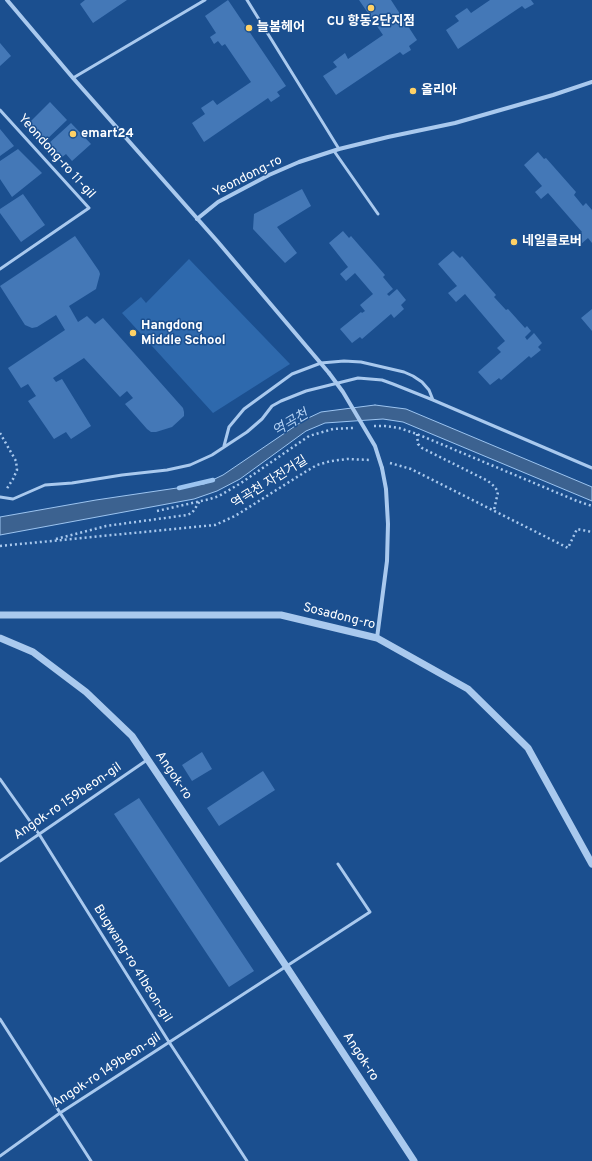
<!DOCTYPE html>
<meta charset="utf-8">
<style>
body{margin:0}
canvas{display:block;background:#1b4f8f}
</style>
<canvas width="592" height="1161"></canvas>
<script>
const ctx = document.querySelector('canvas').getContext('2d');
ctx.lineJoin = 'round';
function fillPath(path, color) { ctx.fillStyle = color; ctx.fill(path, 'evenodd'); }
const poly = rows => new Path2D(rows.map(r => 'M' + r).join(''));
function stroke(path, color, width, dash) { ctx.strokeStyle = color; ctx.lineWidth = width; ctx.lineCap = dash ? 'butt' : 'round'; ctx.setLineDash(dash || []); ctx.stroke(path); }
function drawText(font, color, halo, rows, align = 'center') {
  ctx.font = font + ' Overpass,"Noto Sans KR",sans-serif'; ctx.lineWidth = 3; ctx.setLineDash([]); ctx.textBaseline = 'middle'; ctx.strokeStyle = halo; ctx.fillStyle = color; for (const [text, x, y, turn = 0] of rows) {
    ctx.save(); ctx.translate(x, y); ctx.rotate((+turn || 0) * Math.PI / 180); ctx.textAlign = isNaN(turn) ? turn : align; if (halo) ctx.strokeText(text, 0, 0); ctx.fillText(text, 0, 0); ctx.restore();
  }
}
const green = poly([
 [189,259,290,364,213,413,122,313,141,297,146,303]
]);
const water = poly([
 [375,405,406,409,592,487,592,501,403,422,383,419,325,423,306,431,240,479,217,491,194,499,0,535,0,517,96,500,204,484,223,475,304,420,321,412,375,405]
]);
const stream = poly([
 [179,488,213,480]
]);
const building = poly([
 [85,0,127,0,93,23,80,4],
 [228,0,286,86,277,92,280,96,271,102,268,98,204,142,192,123,205,114,201,108,213,100,217,105,251,82,225,44,222,46,218,41,214,44,210,37,216,33,205,16],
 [359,0,391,0,417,40,409,46,411,50,403,55,400,52,336,95,323,76,337,67,333,62,345,53,348,59,383,35],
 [490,0,531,0,534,4,525,9,522,6,458,49,446,30,459,21,455,16,467,8,471,13],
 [0,43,11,56,0,66],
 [50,102,67,120,45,141,28,124],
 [71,123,91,144,72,161,66,154,61,158,48,144],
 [0,129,14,146,0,156],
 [18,149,42,173,12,197,0,179,0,161],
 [538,152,544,159,546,158,576,192,574,195,583,206,586,203,592,210,592,243,588,238,581,244,576,238,582,232,548,193,541,199,535,192,542,186,524,165],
 [302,189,311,206,277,227,297,253,285,263,253,229,254,214],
 [23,194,45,225,21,242,0,213,0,209],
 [343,231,349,238,351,236,385,275,383,277,393,289,387,294,389,296,397,289,406,300,401,305,404,309,394,318,391,314,362,339,360,337,352,343,340,329,361,312,362,313,365,311,360,305,373,294,355,273,346,281,340,274,348,267,329,243],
 [75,236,99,271,100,274,96,289,69,306,78,322,87,316,95,324,103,318,183,408,184,412,184,416,172,427,156,432,151,432,147,429,125,404,133,398,127,391,120,397,84,358,53,378,56,382,62,379,91,426,71,439,66,432,54,439,28,401,36,396,28,384,21,388,8,368,65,330,56,315,37,327,32,328,25,325,0,286],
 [453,251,460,258,462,256,496,295,494,297,506,310,508,309,525,328,527,326,531,331,525,337,527,340,534,333,542,343,538,347,541,350,531,358,529,356,501,380,499,378,490,385,478,372,501,352,497,348,505,341,465,294,456,302,448,293,457,286,438,264],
 [592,309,592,331,581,318],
 [202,752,212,769,192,781,182,765],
 [263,771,275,790,219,826,207,808],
 [139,798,254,971,229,987,114,814]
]);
const path = poly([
 [374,426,385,426,399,428,417,434,577,501,592,506],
 [0,433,16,461,17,470,13,479,6,490],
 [417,434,418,444,422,448,488,481,495,487,498,492,494,510],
 [390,463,411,469,568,548,577,529,592,532],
 [157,511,210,499,219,496,241,483,309,436,333,429,353,428],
 [56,539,106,526,187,515,192,513,200,501],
 [0,546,215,525,235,516,305,472,317,465,331,461,347,459,371,460]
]);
const service = poly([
 [247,0,339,149],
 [73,78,205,0],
 [0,110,89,208,0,269],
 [334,151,378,214],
 [224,446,229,427,244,409,292,374,321,363,344,361,361,362,404,372,413,376,422,382,429,390,433,400],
 [0,497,13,499,45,485,72,483,122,475,167,470,190,465,212,455,247,432,262,419,272,406,281,401,306,391,358,378,382,380,393,384,433,400,592,468],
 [0,779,39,834,169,1042,247,1161],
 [0,861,147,760],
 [0,1019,91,1161],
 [0,1156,60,1113,370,912,338,864]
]);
const minor = poly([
 [7,0,73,78,218,242,329,373],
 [197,219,218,202,269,175,299,162,339,149,388,137,455,123,553,95,592,82],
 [377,638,387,561,388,524,386,489,382,468]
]);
const tertiary = poly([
 [0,615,281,615,377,638,468,689,528,748,592,864],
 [0,638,33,652,86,692,132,736,286,966,414,1161]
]);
const minorBridge = poly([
 [329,373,343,392,375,446,382,468]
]);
const markers = [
 [371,8,4,"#ffd166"],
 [249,28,4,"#ffd166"],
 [413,91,4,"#ffd166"],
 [73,134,4,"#ffd166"],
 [514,242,4,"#ffd166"],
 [133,333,4,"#ffd166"]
];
const poiNames = [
 ["CU 항동2단지점",371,22,"center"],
 ["늘봄헤어",257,28],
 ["올리아",421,91],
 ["emart24",81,134],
 ["네일클로버",522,242],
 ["Hangdong",141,326],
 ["Middle School",141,341]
];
const streetNames = [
 ["Yeondong-ro 11-gil",56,157,48],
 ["Yeondong-ro",248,177,-27],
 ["역곡천 자전거길",270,483,-32],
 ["Sosadong-ro",339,617,14],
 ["Angok-ro",173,776,56],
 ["Angok-ro 159beon-gil",68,802,-34],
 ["Bugwang-ro 41beon-gil",132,964,58],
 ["Angok-ro",360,1057,57],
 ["Angok-ro 149beon-gil",107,1071,-33]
];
const waterNames = [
 ["역곡천",291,424,-31]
];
fillPath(green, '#2e69ad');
fillPath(water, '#3c6290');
stroke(water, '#9cc4f0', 1);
stroke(stream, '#9cc4f0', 4.5);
fillPath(building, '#4478b7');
stroke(path, '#a9c9ee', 2.5, [2, 3]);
stroke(service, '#a9c9ee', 3);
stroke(minor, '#a9c9ee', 4);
stroke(tertiary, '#a9c9ee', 7);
stroke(minorBridge, '#a9c9ee', 4);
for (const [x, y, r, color] of markers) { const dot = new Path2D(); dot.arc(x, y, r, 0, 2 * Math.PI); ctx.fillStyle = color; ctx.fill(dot); stroke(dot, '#1b4f8f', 1.5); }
drawText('bold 13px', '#fff', '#1b4f8f', poiNames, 'left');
drawText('13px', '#fff', '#1b4f8f', streetNames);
drawText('italic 14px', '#b5d3f5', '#1b4f8f', waterNames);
</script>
